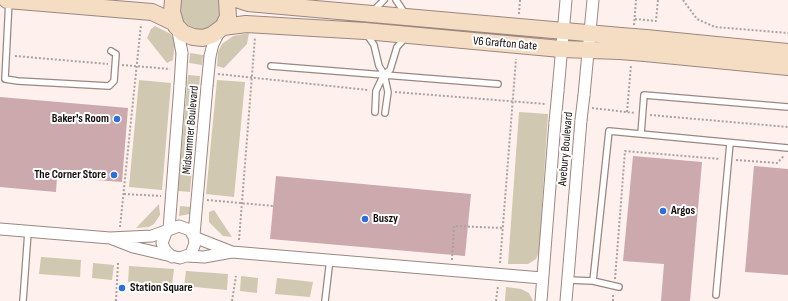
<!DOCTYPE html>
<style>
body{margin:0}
canvas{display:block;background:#fef0ec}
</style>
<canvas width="788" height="301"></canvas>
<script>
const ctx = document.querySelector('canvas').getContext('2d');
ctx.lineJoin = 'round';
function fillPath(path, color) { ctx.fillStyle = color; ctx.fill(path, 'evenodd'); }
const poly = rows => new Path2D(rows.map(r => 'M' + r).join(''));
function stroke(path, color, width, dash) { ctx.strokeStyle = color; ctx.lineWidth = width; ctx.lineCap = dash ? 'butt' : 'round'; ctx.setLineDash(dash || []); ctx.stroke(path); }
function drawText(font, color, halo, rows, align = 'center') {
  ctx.font = font + ' "Sofia Sans Condensed",sans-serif'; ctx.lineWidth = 4; ctx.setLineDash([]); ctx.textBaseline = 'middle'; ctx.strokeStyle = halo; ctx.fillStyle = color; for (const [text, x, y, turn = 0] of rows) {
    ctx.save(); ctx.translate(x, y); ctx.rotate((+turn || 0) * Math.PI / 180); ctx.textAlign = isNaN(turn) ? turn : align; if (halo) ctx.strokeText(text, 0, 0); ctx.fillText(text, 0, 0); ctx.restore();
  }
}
const green = poly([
 [182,0,218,0,220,15,216,23,210,28,202,30,194,30,187,26,182,20,179,12],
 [155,26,171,34,175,41,173,60,167,63,147,38,151,29],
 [249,33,247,44,224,68,217,66,218,52,222,44,233,36],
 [190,53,203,55,202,65,189,63],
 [188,75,200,76,190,192,178,191],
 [139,80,171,83,162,190,129,187],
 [217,80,245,82,234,197,206,194],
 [519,112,548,114,539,252,536,259,528,264,508,264],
 [159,204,160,215,154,224,149,227,136,228],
 [180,206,191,207,190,214,179,216],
 [214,210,232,237,223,236,209,222,209,212],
 [41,257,81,260,80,277,39,274],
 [93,263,114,265,112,280,92,278],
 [129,266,174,269,172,285,128,282],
 [186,271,228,274,227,290,184,286],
 [241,276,258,278,257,293,240,291],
 [277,278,313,282,310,297,275,294],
 [506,287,521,289,529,293,533,301,505,301]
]);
const building = poly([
 [0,97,128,108,122,182,57,177,56,192,0,187],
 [633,156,702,162,690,301,661,301,664,264,623,261],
 [754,166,788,169,788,275,745,272],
 [276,176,471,194,465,256,270,239]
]);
const path = poly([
 [683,0,697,19,715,27,788,33],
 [519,14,520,0],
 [635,19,656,21,658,0],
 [634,25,636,0],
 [15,56,108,64],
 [122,65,170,69],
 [218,74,368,90],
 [395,92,546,104],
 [592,108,635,113],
 [627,112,631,65],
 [650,115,788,127],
 [736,160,777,163,783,157,785,157],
 [124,194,161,196],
 [207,200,274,206],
 [120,227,141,24],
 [239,240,255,37],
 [452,260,454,226,503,228],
 [500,263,516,59],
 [615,279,625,151,720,159],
 [116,301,118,263],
 [232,301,236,276],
 [496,301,498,286],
 [613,301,613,293]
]);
const lane = poly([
 [9,0,5,79,18,81,109,86,114,81,116,54,111,51],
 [396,0,406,15],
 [373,11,384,0],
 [366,33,374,45,379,66,384,74,388,92,385,113],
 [271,66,498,84],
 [375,112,376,91,384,74,390,70,397,47,406,37],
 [641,134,644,95,788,107],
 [568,280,593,281,619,287],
 [593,281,609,131,788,148],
 [716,295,730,143],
 [23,301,28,232],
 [325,301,330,259]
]);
const street = poly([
 [177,26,182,53],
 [210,56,213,44,220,30],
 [558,91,566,0],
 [584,95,593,0],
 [0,229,110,238,152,236,179,226,190,230,194,237,195,243,191,254,180,258,133,247,110,238],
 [169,229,180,85],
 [167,230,162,243,165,250,172,257],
 [194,235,207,86],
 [194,237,232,252],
 [187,256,204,257,232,252,542,278],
 [541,301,555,122],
 [566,301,581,120]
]);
const secondary = poly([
 [7,0,152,12,175,23],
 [173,0,172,12,176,26,183,33,193,37,203,38,212,35,223,27,228,17,227,0],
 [239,0,248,3,621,36],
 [223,27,246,24,365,31,561,49,620,51],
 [646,38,788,52],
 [645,53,788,67]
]);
const streetBridge = poly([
 [180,85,182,53],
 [207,86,210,56],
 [581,120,584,95],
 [555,122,558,91]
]);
const secondaryBridge = poly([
 [621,36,646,38],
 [620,51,645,53]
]);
const markers = [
 [117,119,4,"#2b6fdc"],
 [114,175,4,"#2b6fdc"],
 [663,211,4,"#2b6fdc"],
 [365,219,4,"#2b6fdc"],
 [122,288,4,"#2b6fdc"]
];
const streetNames = [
 ["V6 Grafton Gate",505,44,5],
 ["Midsummer Boulevard",191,130,-85],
 ["Avebury Boulevard",566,149,-85]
];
const poiNames = [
 ["Baker's Room",109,119,"right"],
 ["The Corner Store",106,175,"right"],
 ["Argos",671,211],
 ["Buszy",373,219],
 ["Station Square",130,288]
];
fillPath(green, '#d0c8b1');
fillPath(building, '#cba9ad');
stroke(lane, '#9b8781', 8);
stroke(street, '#9b8781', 13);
stroke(secondary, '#9b8781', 18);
stroke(path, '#ada19e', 2, [2, 2]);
stroke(lane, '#fff', 5.5);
stroke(street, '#fff', 11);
stroke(secondary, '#f5ddc3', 16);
stroke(streetBridge, '#9b8781', 13, []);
stroke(secondaryBridge, '#9b8781', 18, []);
stroke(streetBridge, '#fff', 11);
stroke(secondaryBridge, '#f5ddc3', 16);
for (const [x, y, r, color] of markers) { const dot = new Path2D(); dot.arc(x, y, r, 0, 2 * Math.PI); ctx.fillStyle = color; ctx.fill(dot); stroke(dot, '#fff', 1.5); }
drawText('12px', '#130c0a', '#fff', streetNames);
drawText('bold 12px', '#130c0a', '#fff', poiNames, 'left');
</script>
